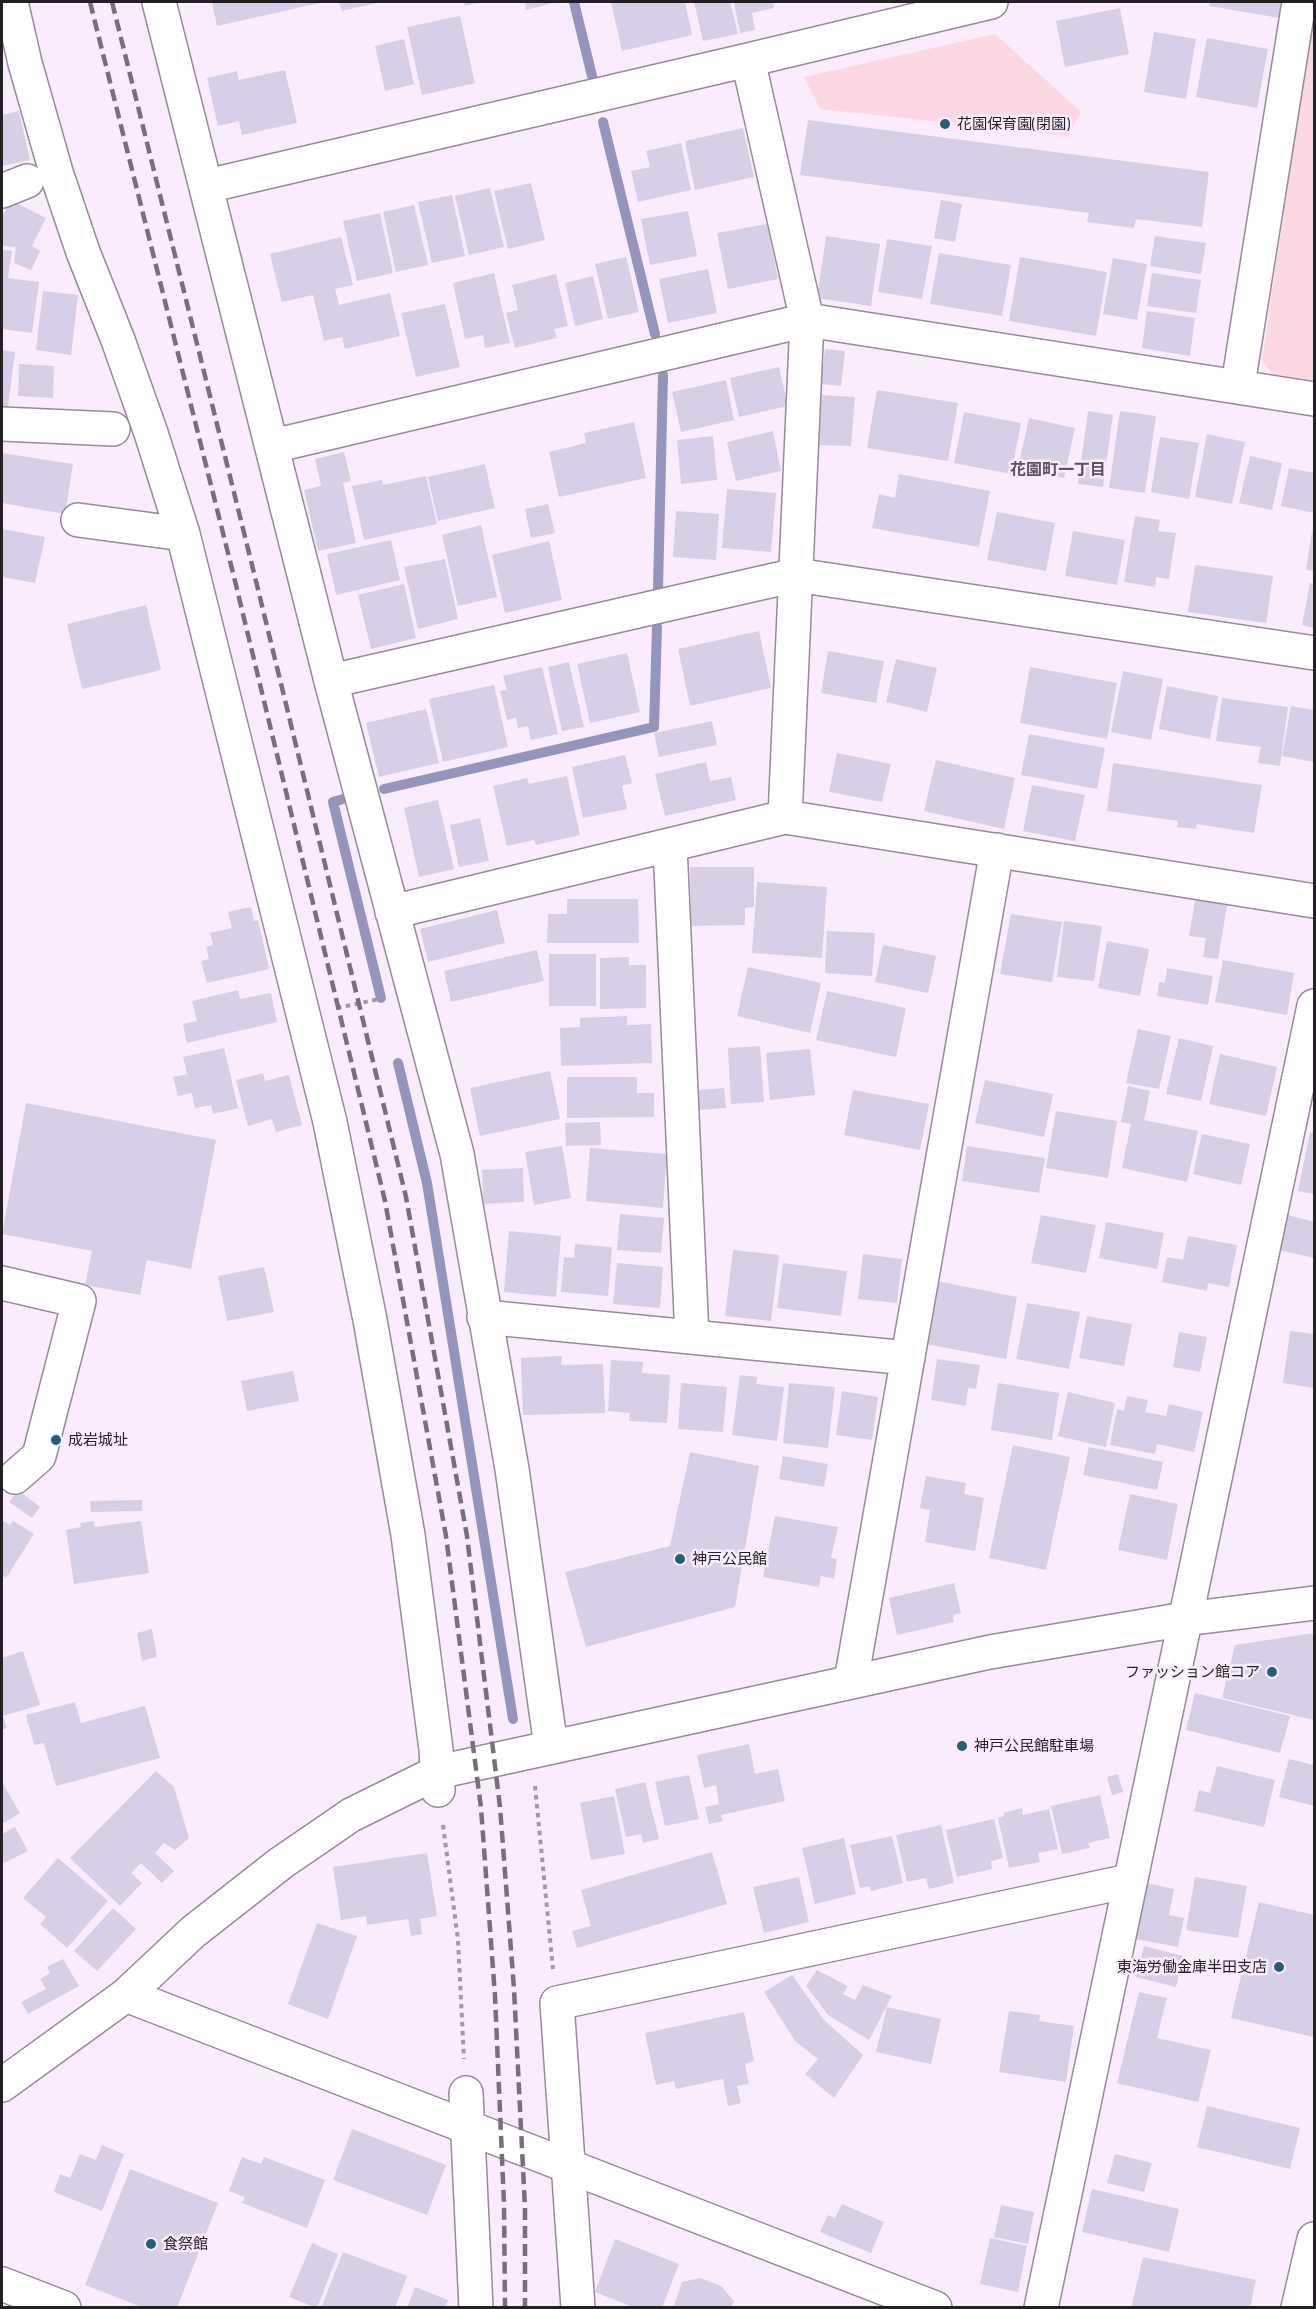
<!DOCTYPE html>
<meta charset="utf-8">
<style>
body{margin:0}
#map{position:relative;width:1316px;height:2309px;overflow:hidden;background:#faecfd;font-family:Barlow,sans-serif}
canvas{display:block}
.frame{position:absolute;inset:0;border:3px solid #241e25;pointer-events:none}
</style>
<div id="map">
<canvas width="1316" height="2309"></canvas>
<div class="frame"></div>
</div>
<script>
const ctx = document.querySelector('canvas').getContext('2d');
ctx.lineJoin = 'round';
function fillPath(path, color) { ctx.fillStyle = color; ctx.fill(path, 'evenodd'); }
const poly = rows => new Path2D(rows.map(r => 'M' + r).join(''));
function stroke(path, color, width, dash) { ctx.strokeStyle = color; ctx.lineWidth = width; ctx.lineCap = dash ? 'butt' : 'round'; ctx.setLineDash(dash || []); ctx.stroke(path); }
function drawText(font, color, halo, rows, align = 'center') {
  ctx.font = font + ' Barlow,"Noto Sans JP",sans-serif'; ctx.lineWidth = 5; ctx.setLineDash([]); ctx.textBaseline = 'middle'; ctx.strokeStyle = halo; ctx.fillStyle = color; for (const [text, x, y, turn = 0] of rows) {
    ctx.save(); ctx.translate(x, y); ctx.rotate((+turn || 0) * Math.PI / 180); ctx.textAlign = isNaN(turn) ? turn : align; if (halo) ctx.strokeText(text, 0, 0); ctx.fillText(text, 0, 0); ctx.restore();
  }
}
const green = poly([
 [1314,7,1314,380,1273,374,1262,361],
 [995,34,1081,112,1068,136,820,109,804,77]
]);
const stream = poly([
 [574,2,592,76],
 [603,122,655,334],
 [658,589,663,375],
 [384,789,654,727,657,627],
 [343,799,333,802,381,998],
 [398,1063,427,1183,513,1719]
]);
const building = poly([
 [212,2,324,2,217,26],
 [339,2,381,2,342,11],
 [464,2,480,2,465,6],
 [525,2,557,2,526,10],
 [611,2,685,2,692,35,622,51],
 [694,2,730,2,738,34,703,41],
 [734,2,773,2,774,8,752,13,755,30,740,33],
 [1210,2,1283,2,1280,18,1209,6],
 [1120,8,1129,54,1065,67,1056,21],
 [460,16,475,83,422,95,407,27],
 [1154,32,1196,39,1186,99,1144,92],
 [1207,38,1268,49,1257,108,1196,97],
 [404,39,414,84,385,91,375,46],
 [285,70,297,123,242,135,239,121,218,126,207,78,237,71,239,80],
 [19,111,30,160,2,166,2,115],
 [808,120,1209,172,1202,227,1136,219,1134,228,1087,222,1089,213,800,175],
 [743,128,754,177,695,190,685,141],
 [681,143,691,190,638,202,631,171,650,167,646,151],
 [531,183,545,240,508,249,494,191],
 [490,188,504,247,469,255,455,196],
 [452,195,465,256,432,263,418,202],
 [10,200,46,218,32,246,40,251,31,270,14,263,16,247,2,246,2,213,4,214],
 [941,200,962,204,955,242,934,238],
 [414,205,428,265,396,272,383,212],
 [688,211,697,256,650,265,641,219],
 [380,213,393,273,357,281,343,221],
 [767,224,778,279,728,289,717,233],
 [826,236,880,244,871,306,817,298],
 [1155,236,1206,243,1201,274,1150,266],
 [341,237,353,285,335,289,339,305,390,293,400,336,345,349,342,337,324,341,313,295,282,302,270,254],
 [887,239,932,246,922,299,878,292],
 [2,250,12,251,8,278,39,282,32,333,2,329],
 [939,253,1011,265,1002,316,930,304],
 [626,257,639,312,608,319,595,264],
 [1020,257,1107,272,1096,336,1009,321],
 [1113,258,1147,264,1137,320,1103,314],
 [708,269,717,313,668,323,659,279],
 [494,273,510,343,485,348,483,335,465,339,453,283],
 [1152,273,1201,280,1196,313,1147,306],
 [556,274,568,326,554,329,557,338,515,348,506,313,518,310,512,285],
 [593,276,603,319,575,326,565,283],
 [43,291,78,295,71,355,36,350],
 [445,304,460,367,416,377,401,313],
 [1147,311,1195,318,1190,356,1142,348],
 [825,349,845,351,841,386,821,384],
 [2,350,15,352,8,407,2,406],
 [19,364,54,366,53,398,18,396],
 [779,367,788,406,739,417,730,378],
 [726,380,734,420,681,432,672,392],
 [877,390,958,403,948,461,867,448],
 [822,395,855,397,851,446,819,445],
 [1088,411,1113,415,1103,487,1078,484],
 [1120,411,1156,416,1145,493,1109,488],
 [964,412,1021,423,1011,474,954,463],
 [1029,418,1075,428,1064,478,1018,468],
 [634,422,646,478,559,497,549,452,586,443,584,433],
 [773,431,781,471,736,481,727,442],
 [1207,434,1245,442,1232,504,1195,497],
 [713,436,717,480,681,484,677,440],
 [1160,437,1199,443,1189,499,1151,492],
 [344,452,351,481,343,483,356,543,318,551,304,490,321,486,315,459],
 [2,453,73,464,65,514,2,503],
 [1250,456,1282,463,1272,510,1239,503],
 [485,464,495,508,438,521,428,477],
 [1289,468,1314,473,1314,513,1281,506],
 [899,474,990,491,979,547,872,528,879,494,895,498],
 [426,476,437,524,364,540,352,486,382,480,383,485],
 [727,489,776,493,771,552,722,548],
 [548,504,555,533,531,538,525,509],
 [676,511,719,514,716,560,673,557],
 [997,512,1055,523,1046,571,987,560],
 [1135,516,1160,520,1158,531,1176,533,1169,579,1156,577,1155,587,1124,582],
 [481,525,497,597,458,606,442,535],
 [2,529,45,537,35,583,2,577],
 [1073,531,1125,540,1117,585,1065,576],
 [1312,531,1314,532,1314,571,1306,570],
 [391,540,400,580,336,595,327,554],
 [549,541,562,600,505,613,492,555],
 [445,559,458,619,418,629,404,567],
 [1195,565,1273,576,1266,623,1188,612],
 [1310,583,1314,584,1314,628,1302,625],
 [404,584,416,638,371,649,358,595],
 [146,605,161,670,82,689,67,624],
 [759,631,771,688,690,706,678,649],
 [828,651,884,661,876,703,821,693],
 [627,653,640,712,590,723,577,664],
 [896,659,937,668,927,712,886,702],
 [569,662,584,727,562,731,548,667],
 [542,667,558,734,531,740,528,726,518,728,516,718,507,720,500,691,507,690,503,676],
 [1030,667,1117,683,1107,739,1020,723],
 [1123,671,1163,679,1151,740,1111,732],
 [494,685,508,747,443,762,429,699],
 [1167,686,1218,696,1210,739,1159,729],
 [1222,698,1288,707,1280,766,1258,763,1261,747,1216,741],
 [1291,706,1314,710,1314,762,1282,756],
 [426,709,439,763,379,777,366,723],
 [712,721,717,745,659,757,654,733],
 [1029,734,1105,748,1097,789,1021,775],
 [837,753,891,764,882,802,829,792],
 [625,755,632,783,622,786,627,809,583,818,572,767],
 [936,760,1015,778,1004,829,924,811],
 [706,762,710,781,731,777,736,800,665,816,655,774],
 [1113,763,1262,785,1254,833,1197,824,1196,829,1177,827,1178,821,1107,811],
 [567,776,580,835,536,845,534,840,507,846,493,786,527,778,529,784],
 [1032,785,1085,795,1075,841,1023,831],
 [438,800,454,869,419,877,404,808],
 [480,818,489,861,459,867,450,825],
 [690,867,754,867,754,907,745,908,745,925,691,926],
 [757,882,827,887,822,958,752,953],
 [1196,895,1228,900,1218,959,1203,957,1206,938,1189,936],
 [567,899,638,899,639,943,547,943,548,914,567,914],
 [251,907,254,921,258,920,269,969,207,983,201,961,209,959,206,947,213,945,210,933,232,928,228,912],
 [497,910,505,943,428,962,420,929],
 [1011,914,1062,922,1052,982,1000,974],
 [1064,921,1102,926,1094,981,1057,977],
 [827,931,875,933,872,976,825,973],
 [1107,941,1149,949,1140,996,1098,988],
 [883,945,936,956,928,993,875,982],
 [537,950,544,981,451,1002,444,971],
 [549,954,596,954,596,1006,549,1006],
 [629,957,629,965,646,965,646,1008,600,1009,600,958],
 [1223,960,1294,973,1287,1015,1215,1002],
 [748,967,821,983,810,1033,737,1016],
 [1167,968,1213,976,1208,1005,1157,996,1159,982,1165,983],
 [238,990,240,999,271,993,277,1022,187,1043,183,1024,197,1021,192,1001],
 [827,991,906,1008,896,1057,816,1040],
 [627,1016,627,1025,651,1024,652,1063,561,1066,560,1028,580,1027,580,1018],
 [1138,1029,1171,1036,1159,1089,1126,1083],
 [1179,1038,1213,1046,1201,1101,1166,1094],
 [760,1046,764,1102,731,1104,728,1048],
 [224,1048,238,1108,213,1114,211,1105,195,1108,192,1093,178,1096,173,1077,187,1074,183,1057],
 [810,1049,815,1095,770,1100,766,1053],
 [1220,1054,1277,1067,1266,1116,1209,1104],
 [550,1071,560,1119,480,1136,470,1088],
 [263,1073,265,1081,289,1075,302,1125,276,1132,272,1119,248,1126,236,1080],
 [567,1077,637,1077,637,1093,654,1093,654,1117,567,1118],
 [985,1080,1053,1094,1044,1137,975,1123],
 [1128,1086,1150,1091,1144,1120,1198,1131,1187,1182,1122,1168,1131,1124,1121,1122],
 [724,1088,726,1108,698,1110,697,1090],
 [853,1090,929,1104,920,1150,844,1135],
 [26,1103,216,1140,191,1269,147,1260,140,1295,85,1285,92,1251,2,1234],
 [1056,1111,1117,1121,1108,1178,1046,1168],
 [600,1122,601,1145,566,1146,565,1123],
 [1310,1132,1314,1133,1314,1194,1298,1191],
 [1202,1134,1250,1144,1241,1185,1193,1174],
 [562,1146,571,1198,534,1205,525,1152],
 [967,1146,1045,1158,1039,1193,962,1181],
 [590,1148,667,1154,663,1208,586,1201],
 [523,1168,524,1202,483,1204,482,1170],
 [620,1214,664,1218,661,1253,617,1250],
 [1041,1215,1096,1225,1086,1273,1031,1263],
 [1288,1215,1314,1222,1314,1258,1279,1250],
 [1106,1222,1164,1233,1157,1269,1099,1258],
 [509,1231,561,1236,556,1297,504,1292],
 [1188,1236,1237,1245,1229,1287,1208,1283,1207,1291,1162,1282,1167,1257,1183,1260],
 [575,1244,612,1247,608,1296,561,1292,564,1257,574,1258],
 [733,1250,779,1255,771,1321,725,1316],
 [863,1254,902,1259,897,1303,858,1299],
 [617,1263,663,1267,660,1308,613,1304],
 [783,1263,847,1271,841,1316,777,1308],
 [264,1267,274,1312,227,1321,218,1276],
 [937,1281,1017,1297,1006,1359,925,1344],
 [1027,1303,1080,1312,1069,1369,1016,1359],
 [1087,1316,1132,1324,1124,1366,1079,1358],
 [1290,1331,1314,1334,1314,1388,1283,1383],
 [1179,1332,1207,1337,1200,1372,1173,1367],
 [562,1356,561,1365,603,1364,605,1413,523,1415,521,1358],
 [937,1359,980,1365,976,1389,968,1388,966,1406,931,1400],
 [611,1360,643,1362,642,1373,670,1375,667,1423,629,1421,630,1413,608,1411],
 [293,1371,299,1401,247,1411,241,1381],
 [740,1375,757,1377,756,1384,784,1387,777,1441,732,1435],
 [681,1383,727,1387,723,1432,678,1429],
 [789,1383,835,1387,828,1448,783,1443],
 [998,1383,1059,1393,1052,1440,991,1430],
 [842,1391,878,1397,872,1440,836,1435],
 [1068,1392,1115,1403,1106,1447,1058,1436],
 [1127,1396,1148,1400,1145,1412,1166,1416,1169,1404,1203,1412,1194,1452,1157,1444,1155,1454,1110,1445,1117,1409,1124,1411],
 [1013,1445,1070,1457,1046,1570,989,1558],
 [1089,1447,1163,1462,1157,1490,1083,1475],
 [690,1452,759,1466,735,1607,586,1647,565,1572,670,1546],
 [783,1456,828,1464,824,1487,779,1479],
 [926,1476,966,1483,964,1494,984,1498,975,1551,925,1542,930,1510,920,1508],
 [18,1490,40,1507,32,1518,9,1502],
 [1130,1494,1178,1504,1167,1560,1118,1550],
 [142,1500,142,1511,91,1512,90,1501],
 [775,1516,838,1527,831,1558,837,1559,834,1579,821,1576,819,1587,763,1577],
 [2,1520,10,1525,13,1521,34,1534,6,1578,2,1575],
 [94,1521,95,1527,141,1521,149,1573,74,1584,66,1530,81,1527,80,1523],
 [954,1583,961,1613,953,1615,954,1622,897,1635,889,1598],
 [152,1629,157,1657,142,1661,137,1633],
 [1314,1633,1314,1720,1222,1698,1235,1645],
 [23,1651,40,1705,3,1716,7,1728,2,1730,2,1658],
 [1195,1693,1290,1716,1280,1753,1186,1730],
 [75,1702,81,1723,145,1706,160,1758,56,1786,44,1743,34,1745,26,1715],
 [749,1744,755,1774,778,1769,785,1801,721,1815,723,1821,709,1824,705,1807,719,1804,716,1785,704,1788,697,1755],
 [1289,1759,1314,1765,1314,1806,1279,1797],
 [1217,1766,1275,1780,1264,1827,1194,1811,1199,1790,1210,1793],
 [156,1771,174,1787,189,1838,175,1850,164,1843,155,1853,174,1871,162,1883,141,1863,131,1873,142,1883,120,1906,70,1858],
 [1118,1774,1123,1792,1112,1795,1107,1777],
 [689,1775,699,1819,665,1826,655,1782],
 [2,1782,20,1813,2,1824],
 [645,1782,659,1839,643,1843,641,1834,626,1837,615,1789],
 [1100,1795,1110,1838,1088,1843,1090,1848,1062,1854,1051,1806],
 [614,1796,625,1854,591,1860,580,1803],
 [1022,1808,1023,1815,1049,1809,1058,1849,1038,1853,1040,1862,1009,1868,998,1818,1004,1816,1003,1813],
 [994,1819,1003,1858,991,1861,992,1869,957,1877,946,1830],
 [941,1825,954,1883,929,1889,926,1878,907,1882,896,1835],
 [15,1827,28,1851,4,1863,2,1858,2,1834],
 [892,1836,903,1883,871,1891,869,1886,860,1888,850,1845],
 [844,1838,856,1894,815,1904,802,1848],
 [712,1852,727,1904,577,1948,572,1931,591,1926,581,1890],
 [427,1853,437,1916,420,1919,422,1934,411,1936,408,1919,367,1925,366,1916,341,1920,333,1867],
 [58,1858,108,1901,67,1948,40,1924,46,1917,23,1898],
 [799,1877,809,1922,764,1933,753,1887],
 [1195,1877,1247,1886,1238,1938,1186,1930],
 [1147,1883,1174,1889,1169,1915,1184,1918,1178,1947,1136,1939],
 [1259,1902,1314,1915,1314,2037,1231,2018],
 [113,1908,136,1929,97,1971,74,1951],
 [317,1923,357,1936,328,2019,288,2004],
 [1144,1946,1183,1956,1176,1987,1136,1977],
 [63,1959,79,1986,28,2014,21,2002,46,1989,40,1979,50,1973,47,1967],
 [817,1970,848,1986,843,1994,855,2000,863,1985,892,1996,869,2040,828,2015,806,1986],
 [792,1975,824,2020,863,2055,834,2098,805,2074,818,2059,795,2041,764,1992],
 [1139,1992,1167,1998,1157,2038,1211,2050,1198,2102,1117,2083],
 [887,2007,941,2019,931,2064,876,2052],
 [1009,2011,1040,2015,1039,2021,1074,2026,1066,2082,999,2072],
 [744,2012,754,2061,745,2064,749,2084,737,2086,741,2103,728,2106,723,2079,676,2089,674,2081,656,2085,645,2033],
 [1207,2106,1300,2128,1290,2169,1197,2147],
 [352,2129,446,2165,427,2215,333,2180],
 [102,2145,124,2154,102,2211,54,2192,60,2174,70,2178,80,2154,96,2160],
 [1115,2154,1152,2163,1144,2192,1107,2183],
 [242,2157,261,2164,264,2157,325,2180,307,2228,242,2203,245,2197,229,2191],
 [130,2169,218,2203,177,2308,144,2308,85,2285],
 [1092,2189,1179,2209,1169,2252,1082,2232],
 [842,2204,884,2222,871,2253,820,2232,828,2215,835,2218],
 [1001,2205,1034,2212,1028,2244,994,2237],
 [990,2238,1027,2246,1018,2292,980,2284],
 [615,2239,679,2264,662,2308,635,2308,595,2292],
 [312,2243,338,2254,317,2308,289,2297],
 [343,2252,407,2276,395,2308,321,2308],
 [1143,2257,1256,2280,1250,2308,1131,2308],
 [700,2278,721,2286,734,2301,731,2308,673,2308,682,2282],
 [415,2287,448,2300,445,2308,407,2308]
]);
const path = poly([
 [337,1008,379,999],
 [535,1786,553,1969],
 [443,1825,458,1940,464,2059]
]);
const minor = poly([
 [11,2,25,63,56,172,83,252,118,340,151,433,183,534,330,1122,370,1320,408,1535,436,1749,438,1790],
 [159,2,331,681,457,1154,512,1469,551,1747],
 [748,60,807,320,785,817],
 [207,186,748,60,991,2],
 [2,191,27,181],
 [1238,385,1299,2],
 [2,424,113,429],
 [273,446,807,320,1314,399],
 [78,520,183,534],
 [331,681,796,575,1314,653],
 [670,846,692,1337],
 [392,912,785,817,1314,901],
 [2,1283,79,1301,39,1456,15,1477],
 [484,1317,908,1358],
 [851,1681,997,850],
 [126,1995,935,2308],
 [2,2085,126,1995,193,1932,281,1863,351,1815,438,1772,990,1652,1185,1619,1314,1603],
 [466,2093,476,2308],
 [2,2284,64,2308],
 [578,2308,557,2003,1129,1881],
 [1041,2308,1314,1006]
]);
const major = poly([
 [1298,2308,1314,2239]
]);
const rail = poly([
 [90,2,235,581,385,1201,446,1536,481,1808,495,1996,504,2204,505,2308],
 [112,2,255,577,406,1197,467,1536,500,1807,514,1989,525,2208,525,2308]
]);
const markers = [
 [945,124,6,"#226077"],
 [56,1440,6,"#226077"],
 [680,1559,6,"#226077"],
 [1272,1672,6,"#226077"],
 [962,1746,6,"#226077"],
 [1279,1967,6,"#226077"],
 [151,2244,6,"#226077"]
];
const poiNames = [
 ["花園保育園(閉園)",957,124],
 ["成岩城址",68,1440],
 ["神戸公民館",692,1559],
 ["ファッション館コア",1260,1672,"right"],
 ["神戸公民館駐車場",974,1746],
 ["東海労働金庫半田支店",1267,1967,"right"],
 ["食祭館",163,2244]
];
const neighbourhoodNames = [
 ["花園町一丁目",1058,470]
];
fillPath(green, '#fdd8e3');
stroke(stream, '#9594bc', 10);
fillPath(building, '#d7cfe6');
stroke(minor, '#98899b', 36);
stroke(major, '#98899b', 36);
stroke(path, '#a398a5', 4, [4.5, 4.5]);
stroke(minor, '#fff', 33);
stroke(major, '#fff', 33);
stroke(rail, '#786f7a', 4.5, [12, 6]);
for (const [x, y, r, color] of markers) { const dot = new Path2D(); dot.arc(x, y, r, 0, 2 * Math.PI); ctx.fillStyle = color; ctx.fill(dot); stroke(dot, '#faecfd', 2); }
drawText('15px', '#241e25', '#faecfd', poiNames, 'left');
drawText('bold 16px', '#5d4f60', '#faecfd', neighbourhoodNames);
</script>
